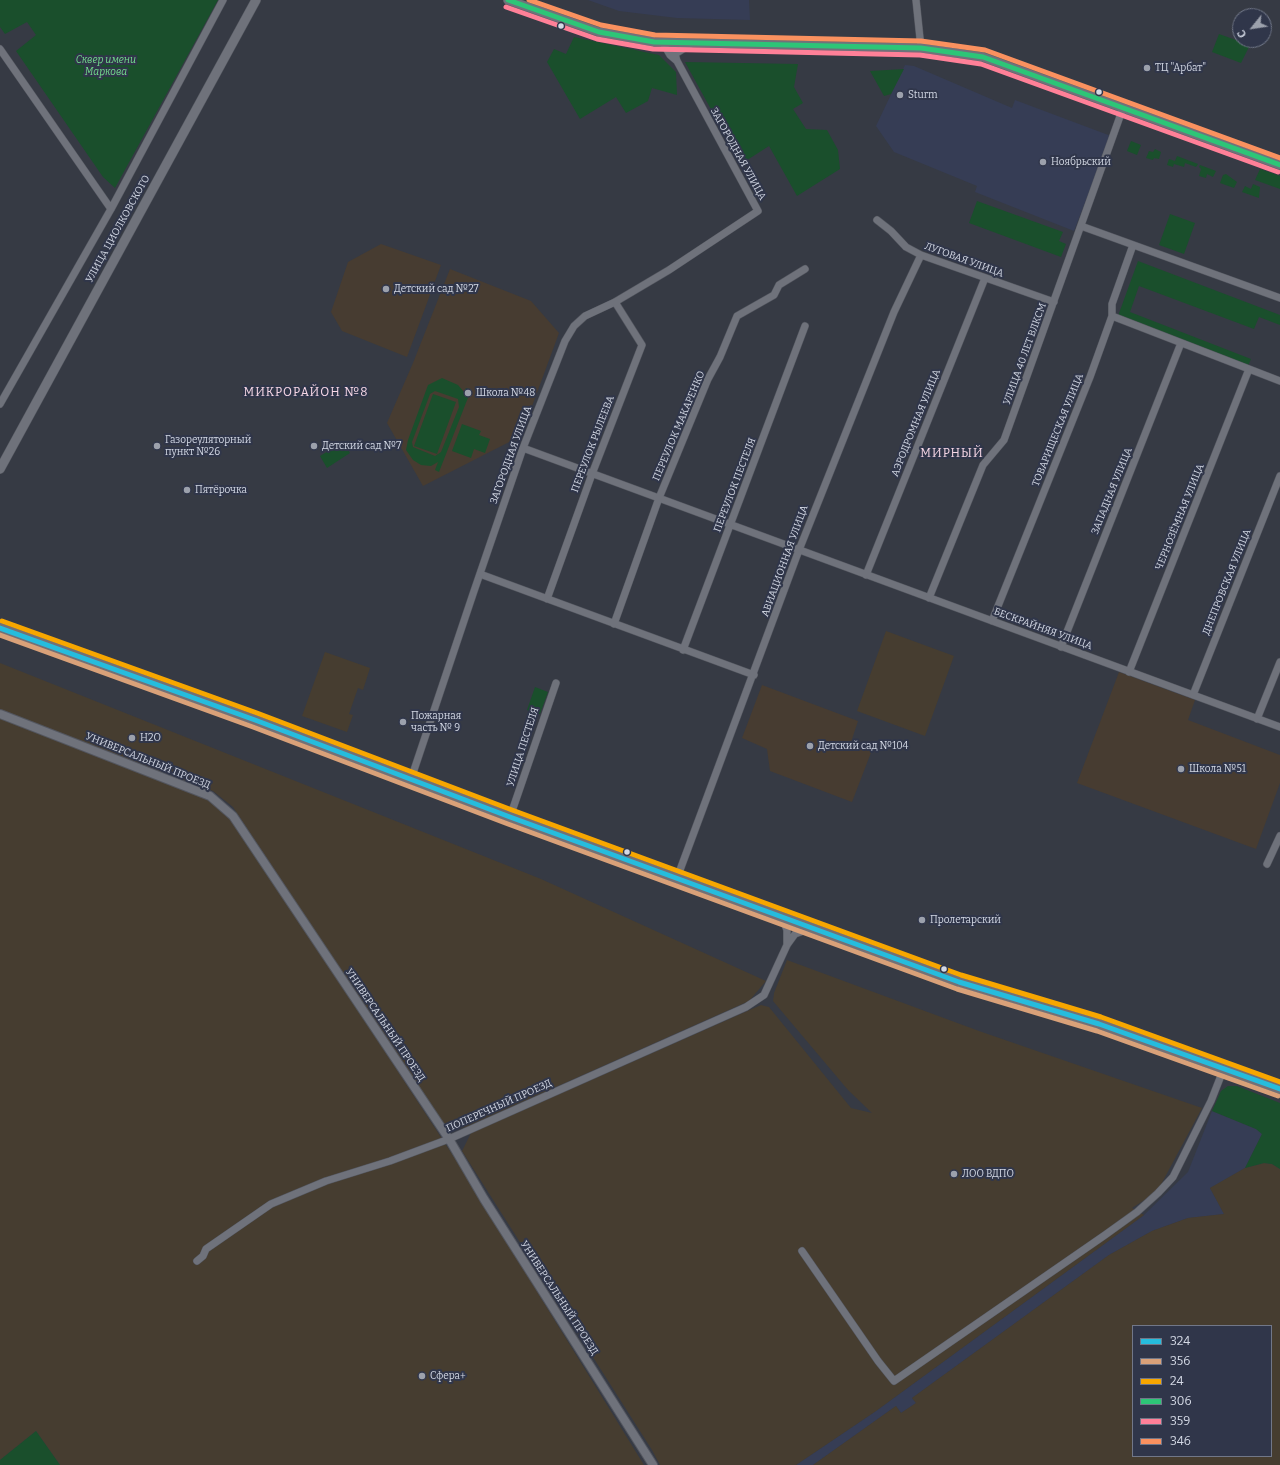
<!DOCTYPE html>
<meta charset="utf-8">
<style>
body{margin:0}
#map{position:relative;width:1280px;height:1465px;overflow:hidden;background:#363a44;font-family:Bitter,serif}
canvas{display:block}
.legend{position:absolute;left:1132px;top:1325px;width:140px;height:132px;box-sizing:border-box;background:#30364a;border:1px solid #717788;margin:0;padding:5px 7px;list-style:none;font-size:12px;color:#d3d8e4}
.legend li{display:flex;align-items:center;gap:8px;height:20px}
.legend b{width:20px;border:1px solid #717788}
.north{position:absolute;left:1232px;top:8px;width:40px;height:40px;box-sizing:border-box;background:#30364a;border:1px solid #717788;border-radius:50%;rotate:240deg;font-size:11px;font-weight:700;line-height:16px;text-align:center;color:#d3d8e4}
.north::after{content:'';display:block;margin:auto;width:14px;height:18px;background:#9ca1ac;clip-path:polygon(50% 0,100% 100%,50% 72%,0 100%)}
</style>
<div id="map">
<canvas width="1280" height="1465"></canvas>
<ul class="legend">
<li><b style="height:5px;background:#26bcdd"></b>324</li>
<li><b style="height:5px;background:#d9a179"></b>356</li>
<li><b style="height:5px;background:#f7a600"></b>24</li>
<li><b style="height:5px;background:#2dc577"></b>306</li>
<li><b style="height:5px;background:#ff8098"></b>359</li>
<li><b style="height:5px;background:#fa915f"></b>346</li>
</ul>
<div class="north">С</div>
</div>
<script>
const ctx = document.querySelector('canvas').getContext('2d');
ctx.lineJoin = 'round';
function fillPath(path, color) { ctx.fillStyle = color; ctx.fill(path, 'evenodd'); }
const poly = rows => new Path2D(rows.map(r => 'M' + r).join(''));
function stroke(path, color, width, dash) { ctx.strokeStyle = color; ctx.lineWidth = width; ctx.lineCap = dash ? 'butt' : 'round'; ctx.setLineDash(dash || []); ctx.stroke(path); }
function drawText(font, color, halo, rows, align = 'center') {
  ctx.font = font + ' Bitter,serif'; ctx.lineWidth = 4; ctx.setLineDash([]); ctx.textBaseline = 'middle'; ctx.strokeStyle = halo; ctx.fillStyle = color; for (const [text, x, y, turn = 0] of rows) {
    ctx.save(); ctx.translate(x, y); ctx.rotate((+turn || 0) * Math.PI / 180); ctx.textAlign = isNaN(turn) ? turn : align; if (halo) ctx.strokeText(text, 0, 0); ctx.fillText(text, 0, 0); ctx.restore();
  }
}
const built = poly([
 [588,0,749,0,750,20,677,18,619,11],
 [905,65,914,66,1012,108,1015,100,1111,136,1074,231,975,192,977,186,894,152,876,126],
 [1212,1111,1256,1129,1262,1134,1245,1168,1210,1188,1224,1214,1188,1218,1152,1231,1109,1255,912,1398,916,1403,901,1413,896,1406,813,1465,796,1465,876,1411,1144,1215,1188,1172]
]);
const industrial = poly([
 [886,631,954,656,925,736,857,711],
 [325,652,370,668,363,690,358,688,349,714,353,715,347,732,302,716],
 [0,663,541,879,766,981,749,1001,466,1127,452,1130,440,1120,233,807,213,791,0,711],
 [0,718,195,791,232,818,454,1157,644,1465,60,1465,36,1431,0,1460],
 [787,960,979,1031,1202,1108,1157,1192,1132,1208,1144,1215,876,1411,796,1465,660,1465,652,1450,462,1151,471,1133,761,1005,769,1007,851,1108,872,1113,848,1090,773,1001,774,993],
 [1264,1163,1272,1164,1280,1169,1280,1465,813,1465,896,1406,901,1413,916,1403,912,1398,1109,1255,1152,1231,1188,1218,1224,1214,1210,1188,1245,1168],
 [1133,1326,1271,1326,1271,1456,1133,1456]
]);
const education = poly([
 [381,244,441,265,407,357,342,331,331,312,348,262],
 [450,269,531,301,559,333,521,436,423,486,387,423,413,363],
 [1119,672,1195,700,1188,720,1280,755,1280,783,1256,849,1077,783],
 [762,685,858,721,851,742,872,750,852,802,770,771,767,749,742,738]
]);
const green = poly([
 [0,0,218,0,115,188,103,177,16,51,36,35,27,22,5,34,0,27],
 [1219,34,1250,45,1241,63,1212,52],
 [574,37,659,55,676,72,677,95,652,88,648,101,626,113,616,97,580,119,547,62,554,49,566,54],
 [685,62,798,64,794,87,803,103,793,109,806,129,827,130,838,150,840,169,797,196,769,146,741,164],
 [904,69,891,94,884,96,870,71],
 [1131,141,1141,145,1137,155,1127,151],
 [1155,149,1161,152,1159,159,1154,158,1153,160,1146,158,1149,151,1153,152],
 [1177,156,1198,164,1196,167,1185,163,1184,167,1174,164,1173,167,1167,165,1169,159,1175,161],
 [1200,165,1216,171,1213,177,1207,174,1206,178,1199,176,1201,169,1199,167],
 [1260,169,1280,176,1280,189,1255,180],
 [1226,174,1237,182,1234,188,1220,183,1223,175],
 [1253,184,1260,187,1259,198,1242,192,1245,186,1251,189],
 [977,201,1063,232,1059,241,1066,244,1061,257,969,223],
 [1170,214,1195,223,1184,254,1159,245],
 [1138,261,1280,315,1280,325,1259,317,1254,329,1139,286,1130,312,1251,359,1248,366,1118,316],
 [442,378,458,385,464,392,466,388,471,390,439,472,435,470,438,462,431,466,421,465,413,460,406,450,408,440,428,385],
 [435,391,458,399,459,407,441,452,435,456,413,447,412,442,430,394],
 [433,394,456,402,437,454,414,446],
 [462,424,481,431,479,435,490,439,485,453,474,449,471,458,452,451],
 [343,442,350,453,327,468,320,456],
 [535,687,548,692,540,714,527,710],
 [1228,1086,1237,1086,1280,1103,1280,1169,1272,1164,1264,1163,1245,1168,1262,1134,1256,1129,1212,1111,1221,1091],
 [36,1431,60,1465,0,1465,0,1460]
]);
const minor = poly([
 [916,0,921,48],
 [663,43,670,55,677,61],
 [0,49,111,209],
 [877,220,891,231,906,247,921,255,1054,302],
 [1081,226,1280,298],
 [1112,316,1280,381],
 [0,404,111,209,223,0],
 [523,448,1280,727],
 [480,574,754,675],
 [866,575,985,278],
 [929,598,983,465,1004,440,1123,108],
 [547,599,592,474,642,345,615,302],
 [992,621,1090,377,1112,316,1112,304,1133,245],
 [614,624,659,498,708,379,720,357,737,316,774,295,779,285,805,269],
 [1061,647,1181,343],
 [683,650,805,326],
 [1129,672,1249,369],
 [1193,695,1280,476],
 [1257,719,1280,662],
 [411,779,473,594,523,448,565,341,574,326,585,316,615,302,669,270,758,211,677,61,675,54,691,44],
 [510,817,556,683],
 [1267,864,1280,836],
 [677,878,799,550,894,312,921,255],
 [782,917,787,930,787,945],
 [802,1251,878,1361,894,1381,1105,1235,1137,1212,1158,1193,1173,1177,1211,1101,1224,1068],
 [197,1261,203,1256,206,1249,271,1204,326,1181,390,1161,449,1139,746,1007,764,995,787,945,795,934,811,928]
]);
const tertiary = poly([
 [0,714,210,796,233,816,449,1139,484,1199,653,1465]
]);
const secondary = poly([
 [508,0,599,32,654,42,921,48,983,57,1280,165],
 [0,469,256,0]
]);
const primary = poly([
 [0,628,255,720,510,817,959,982,1099,1024,1280,1089]
]);
const bus1 = poly([
 [0,628,255,720,510,817,959,982,1099,1024,1280,1089]
]);
const bus2 = poly([
 [0,635,253,727,508,824,957,989,1097,1031,1278,1096]
]);
const bus3 = poly([
 [2,621,257,713,512,810,961,975,1101,1017,1280,1082]
]);
const bus4 = poly([
 [508,0,599,32,654,42,921,48,983,57,1280,165]
]);
const bus5 = poly([
 [506,7,597,39,653,49,920,55,981,64,1278,172]
]);
const bus6 = poly([
 [529,0,601,25,655,35,921,41,985,50,1280,158]
]);
const markers = [
 [561,26,3.5,"#d3d8e4"],
 [1147,68,4,"#9ca1ac"],
 [1099,92,3.5,"#d3d8e4"],
 [900,95,4,"#9ca1ac"],
 [1043,162,4,"#9ca1ac"],
 [386,289,4,"#9ca1ac"],
 [468,393,4,"#9ca1ac"],
 [157,446,4,"#9ca1ac"],
 [314,446,4,"#9ca1ac"],
 [187,490,4,"#9ca1ac"],
 [403,722,4,"#9ca1ac"],
 [132,738,4,"#9ca1ac"],
 [810,746,4,"#9ca1ac"],
 [1181,769,4,"#9ca1ac"],
 [627,852,3.5,"#d3d8e4"],
 [922,920,4,"#9ca1ac"],
 [944,969,3.5,"#d3d8e4"],
 [954,1174,4,"#9ca1ac"],
 [422,1376,4,"#9ca1ac"]
];
const parkNames = [
 ["Сквер имени",106,60],
 ["Маркова",106,72]
];
const poiNames = [
 ["ТЦ \"Арбат\"",1155,68],
 ["Sturm",908,95],
 ["Ноябрьский",1051,162],
 ["Детский сад №27",394,289],
 ["Школа №48",476,393],
 ["Газореуляторный",165,440],
 ["пункт №26",165,452],
 ["Детский сад №7",322,446],
 ["Пятёрочка",195,490],
 ["Пожарная",411,716],
 ["часть № 9",411,728],
 ["Н2О",140,738],
 ["Детский сад №104",818,746],
 ["Школа №51",1189,769],
 ["Пролетарский",930,920],
 ["ЛОО ВДПО",962,1174],
 ["Сфера+",430,1376]
];
const streetNames = [
 ["ЗАГОРОДНАЯ УЛИЦА",738,154,61],
 ["УЛИЦА ЦИОЛКОВСКОГО",118,229,-61],
 ["ЛУГОВАЯ УЛИЦА",964,260,20],
 ["УЛИЦА 40 ЛЕТ ВЛКСМ",1025,354,-70],
 ["АЭРОДРОМНАЯ УЛИЦА",916,423,-68],
 ["ПЕРЕУЛОК МАКАРЕНКО",679,426,-67],
 ["ТОВАРИЩЕСКАЯ УЛИЦА",1058,430,-68],
 ["ПЕРЕУЛОК РЫЛЕЕВА",593,444,-69],
 ["ЗАГОРОДНАЯ УЛИЦА",511,455,-70],
 ["ПЕРЕУЛОК ПЕСТЕЛЯ",735,485,-69],
 ["ЗАПАДНАЯ УЛИЦА",1112,491,-68],
 ["ЧЕРНОЗЁМНАЯ УЛИЦА",1180,517,-68],
 ["АВИАЦИОННАЯ УЛИЦА",785,561,-70],
 ["ДНЕПРОВСКАЯ УЛИЦА",1227,582,-68],
 ["БЕСКРАЙНЯЯ УЛИЦА",1043,629,20],
 ["УЛИЦА ПЕСТЕЛЯ",523,747,-72],
 ["УНИВЕРСАЛЬНЫЙ ПРОЕЗД",148,761,22],
 ["УНИВЕРСАЛЬНЫЙ ПРОЕЗД",385,1025,56],
 ["ПОПЕРЕЧНЫЙ ПРОЕЗД",499,1106,-24],
 ["УНИВЕРСАЛЬНЫЙ ПРОЕЗД",559,1298,57]
];
const quarterNames = [
 ["МИКРОРАЙОН №8",306,393],
 ["МИРНЫЙ",952,454]
];
fillPath(built, '#363d55');
fillPath(industrial, '#463d30');
fillPath(education, '#473c31');
fillPath(green, '#1a4f2c');
stroke(minor, '#53565f', 8);
stroke(tertiary, '#53565f', 10);
stroke(secondary, '#53565f', 10);
stroke(primary, '#53565f', 12);
stroke(minor, '#6f727b', 7);
stroke(tertiary, '#6f727b', 8);
stroke(secondary, '#6f727b', 9);
stroke(primary, '#727077', 10);
stroke(bus1, '#26bcdd', 5);
stroke(bus2, '#d9a179', 5);
stroke(bus3, '#f7a600', 5);
stroke(bus4, '#2dc577', 5);
stroke(bus5, '#ff8098', 5);
stroke(bus6, '#fa915f', 5);
for (const [x, y, r, color] of markers) { const dot = new Path2D(); dot.arc(x, y, r, 0, 2 * Math.PI); ctx.fillStyle = color; ctx.fill(dot); stroke(dot, '#30364a', 1.5); }
drawText('italic 10px', '#74df8e', '#30364a', parkNames);
drawText('10px', '#d3d8e4', '#30364a', poiNames, 'left');
drawText('10px', '#d3d8e4', '#30364a', streetNames);
ctx.letterSpacing = '1px';
drawText('12px', '#f8d8e7', '#30364a', quarterNames);
ctx.letterSpacing = '0px';
</script>
